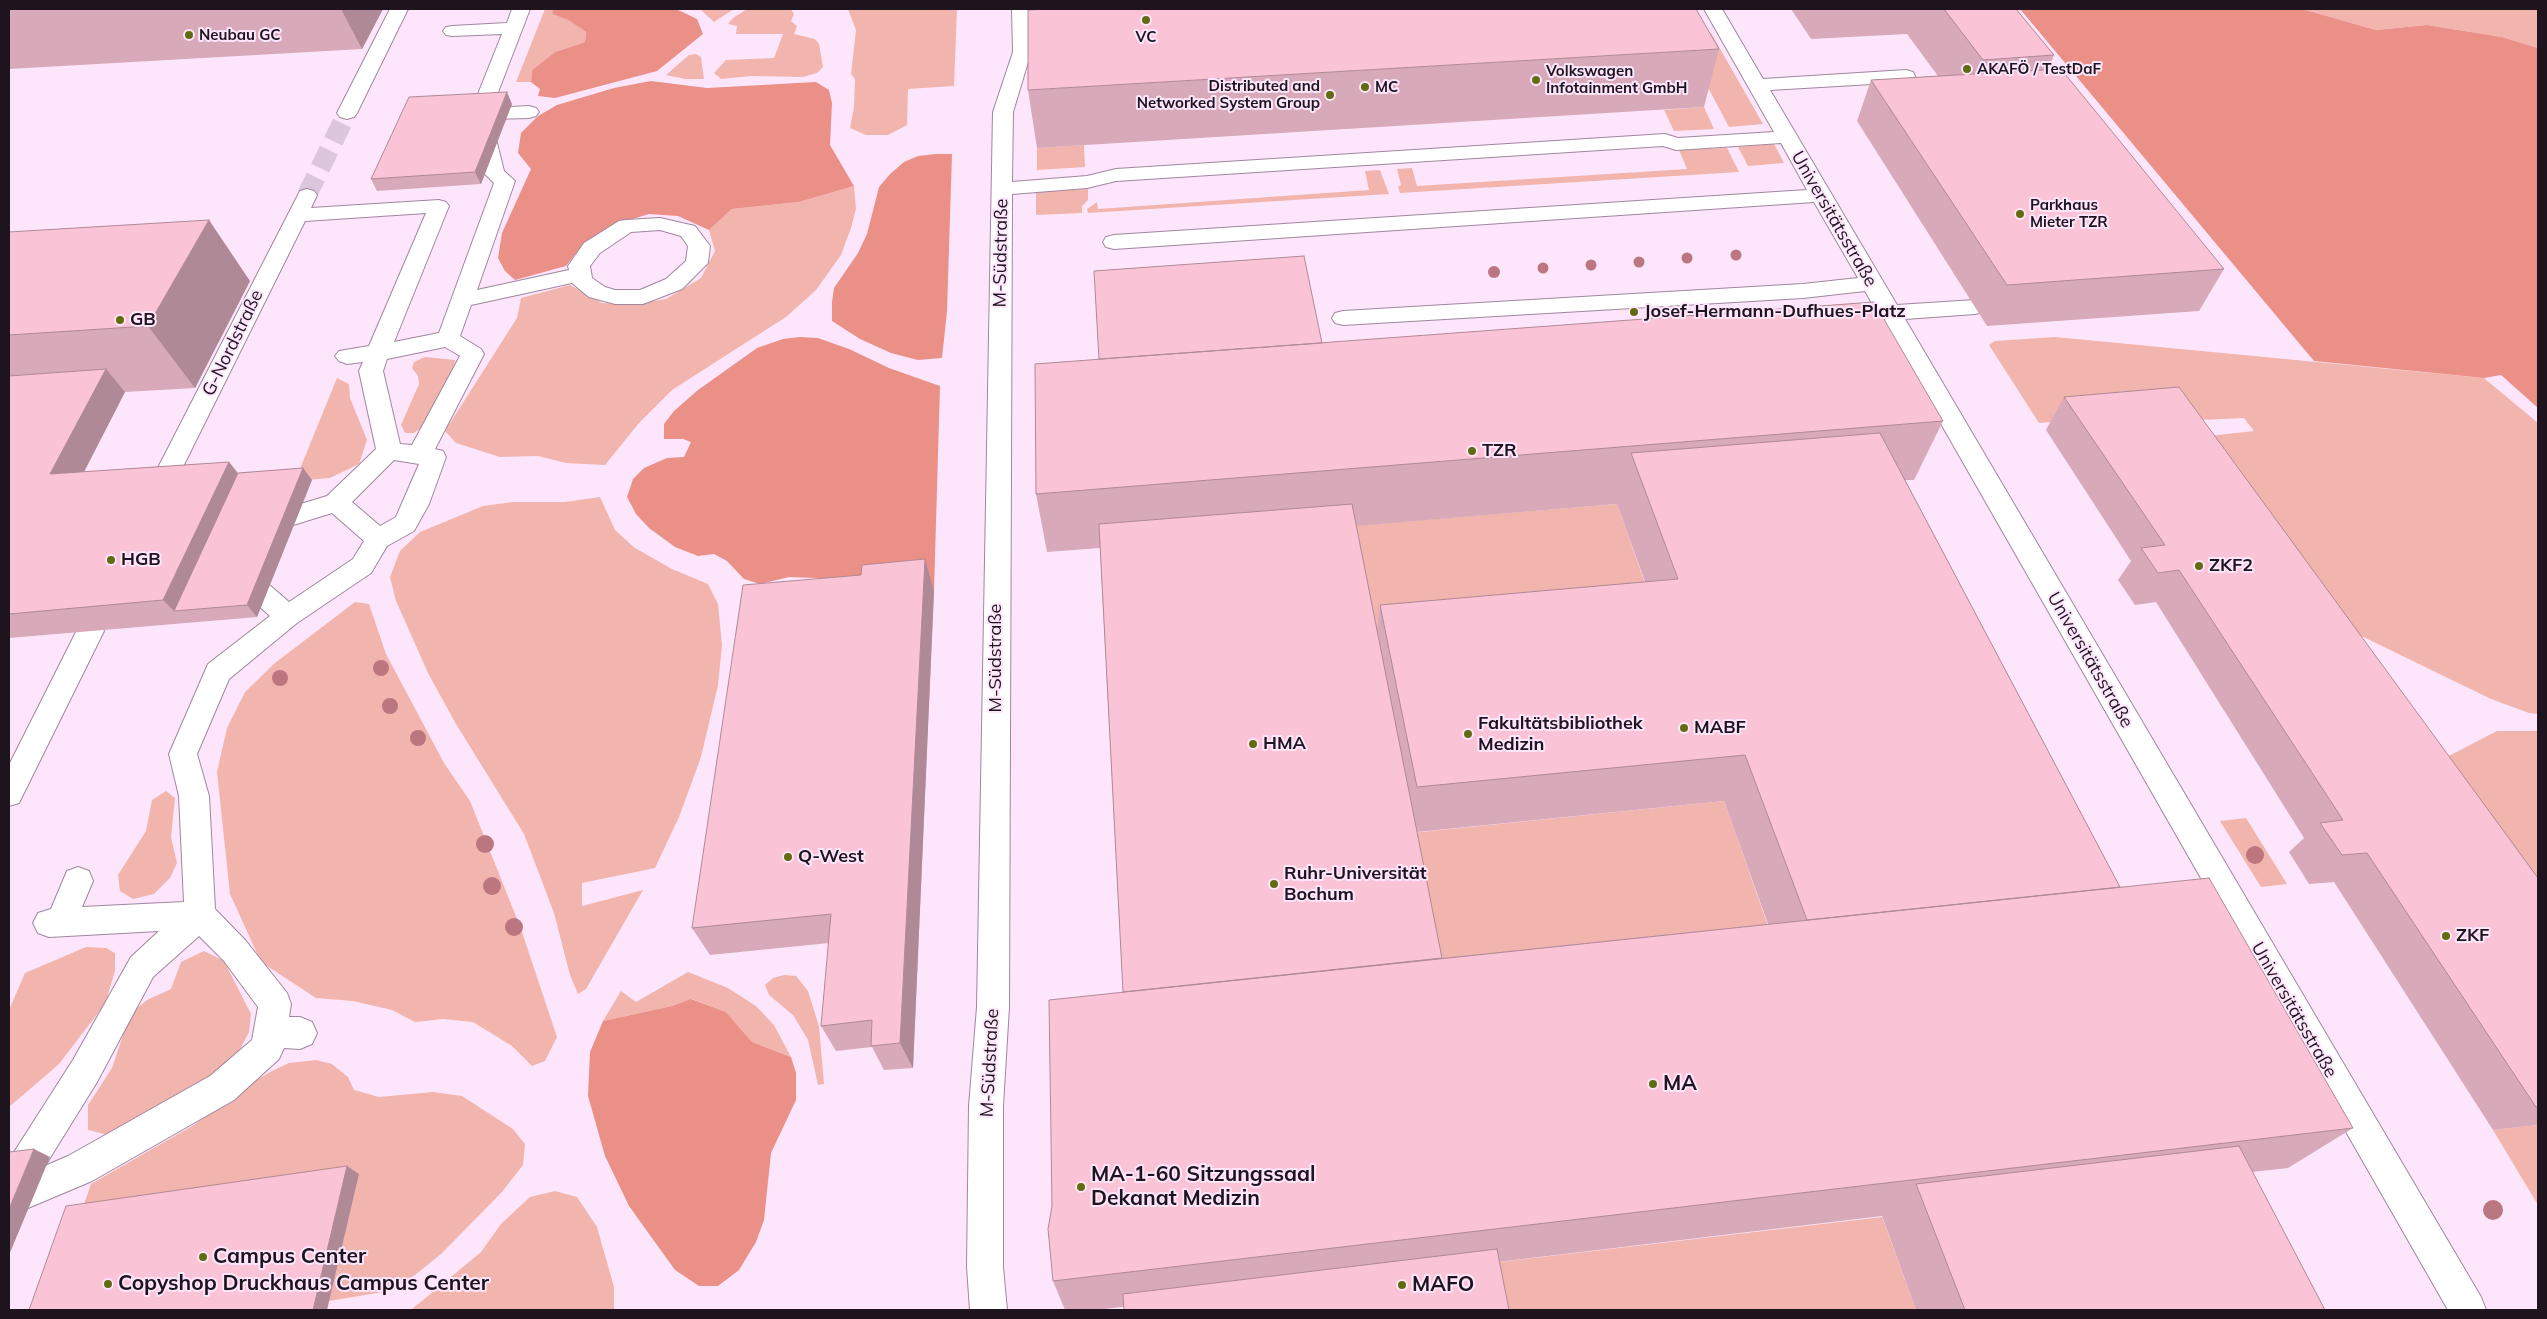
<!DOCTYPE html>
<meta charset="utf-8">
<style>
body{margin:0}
#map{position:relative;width:2547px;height:1319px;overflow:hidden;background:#fde6fc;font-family:Mulish,sans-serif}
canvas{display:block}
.frame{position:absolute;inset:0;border:10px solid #1e141e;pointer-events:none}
</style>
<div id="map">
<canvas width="2547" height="1319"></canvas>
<div class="frame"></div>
</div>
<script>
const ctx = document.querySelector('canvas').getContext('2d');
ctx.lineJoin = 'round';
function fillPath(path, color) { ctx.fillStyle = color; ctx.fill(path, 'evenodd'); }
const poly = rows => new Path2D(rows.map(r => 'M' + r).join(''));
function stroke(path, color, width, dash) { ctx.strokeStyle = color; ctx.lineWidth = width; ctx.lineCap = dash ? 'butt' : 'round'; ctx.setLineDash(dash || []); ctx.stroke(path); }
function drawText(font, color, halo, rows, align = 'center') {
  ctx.font = font + ' Mulish,sans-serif'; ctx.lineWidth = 4; ctx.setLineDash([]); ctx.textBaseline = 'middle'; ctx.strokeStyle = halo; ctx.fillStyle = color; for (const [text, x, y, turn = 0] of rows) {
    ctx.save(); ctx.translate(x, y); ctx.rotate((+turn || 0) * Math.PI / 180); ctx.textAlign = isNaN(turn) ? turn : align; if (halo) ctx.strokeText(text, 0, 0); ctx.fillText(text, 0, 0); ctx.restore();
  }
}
const green = poly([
 [545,9,553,9,552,14,568,20,586,32,585,42,555,52,532,70,531,82,516,82],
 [700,9,734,9,714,22],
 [747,9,791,9,794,14,791,21,797,26,794,34,815,39,819,44,823,67,817,73,803,77,751,76,721,79,714,73,726,60,774,58,783,34,736,34,737,26,728,24,733,18],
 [848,9,957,9,954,86,908,89,907,125,888,135,866,135,850,128,854,107,855,79,851,74,856,30],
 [2302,9,2538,9,2538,48,2502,37,2427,25,2376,30],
 [1711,33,1763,124,1729,127,1680,35],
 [696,54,701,57,704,79,685,79,666,75,689,55],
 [1704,107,1714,129,1674,131,1664,110],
 [1774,144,1784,163,1748,166,1738,147],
 [1084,145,1085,167,1037,170,1037,148],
 [1727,148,1739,172,1400,193,1398,187,1401,185,1397,169,1412,168,1417,186,1687,169,1679,150],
 [1380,170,1389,194,1088,213,1087,209,1097,202,1098,209,1369,190,1365,171],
 [854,186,856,209,851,228,841,255,816,290,786,317,672,390,639,423,605,465,566,463,538,456,500,457,456,443,445,431,517,318,521,298,570,285,602,303,631,305,666,299,701,278,715,251,709,230,732,209,799,202],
 [1088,189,1088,200,1082,206,1082,213,1036,215,1036,192],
 [2055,337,2484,378,2538,423,2538,714,2529,713,2491,699,2347,629,2172,440,2254,431,2244,418,2200,420,2192,410,2039,423,1989,345,1995,341],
 [425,357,455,360,454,370,422,427,414,433,405,433,401,425,419,384,418,376,412,368,414,362],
 [337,378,349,384,350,398,367,440,359,464,330,478,295,481],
 [600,497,615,530,635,548,672,569,708,584,718,604,722,645,718,685,701,757,679,817,655,868,582,883,582,906,643,890,586,989,578,994,570,975,554,913,524,834,456,724,428,673,396,601,390,577,400,551,420,532,483,506,513,502,565,502],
 [1617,504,1661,629,1375,654,1350,526],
 [355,602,369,604,386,654,444,763,470,801,521,929,557,1037,545,1061,532,1066,512,1046,473,1022,443,1019,415,1022,392,1010,353,1001,316,998,261,962,230,894,217,772,227,728,245,692,275,663],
 [2497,731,2538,731,2538,911,2443,759],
 [166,791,175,798,171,837,177,863,170,878,154,894,133,899,120,891,118,875,146,831,152,800],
 [1724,801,1783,968,1444,1004,1411,833],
 [2246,818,2287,884,2261,887,2220,821],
 [86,947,106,948,115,953,115,971,105,1004,59,1064,9,1107,9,1010,25,973],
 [204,951,224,961,251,1014,249,1032,234,1061,194,1094,112,1136,88,1130,88,1105,112,1068,130,1014,147,1000,171,989,181,962],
 [688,972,728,988,756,1006,774,1025,791,1057,752,1042,726,1012,692,999,672,1006,603,1021,621,991,636,1002],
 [784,975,796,976,808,991,819,1026,824,1084,818,1085,808,1040,793,1015,769,995,765,985,773,978],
 [316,1060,332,1064,348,1077,354,1090,379,1097,433,1092,462,1096,513,1129,525,1144,523,1165,502,1192,441,1254,415,1275,389,1291,329,1301,81,1213,91,1184,194,1125,236,1092,272,1071,289,1063],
 [2538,1125,2538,1205,2493,1130],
 [555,1191,577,1197,597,1227,614,1287,614,1310,411,1310,481,1252,501,1224,530,1197],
 [1882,1217,1916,1310,1501,1310,1491,1263]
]);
const forest = poly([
 [553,9,676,9,697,19,703,34,657,71,555,98,538,96,540,89,531,82,532,70,555,52,585,42,586,32,568,20,552,14],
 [2020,9,2302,9,2376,30,2427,25,2502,37,2538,48,2538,408,2501,375,2484,378,2314,361],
 [651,81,707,88,816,82,829,90,832,103,830,145,854,186,799,202,732,209,709,230,678,216,649,214,616,224,582,245,566,266,515,280,505,271,498,258,502,233,531,169,518,153,521,133,538,116,557,105,614,88],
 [936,154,952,154,947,311,942,358,918,360,891,353,860,339,832,321,832,302,834,288,858,253,867,234,879,187,890,174,904,162,918,156],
 [800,337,818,338,849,349,889,368,940,386,934,591,872,597,878,587,816,578,789,577,760,584,744,579,727,561,714,554,698,556,675,547,649,528,636,514,627,497,633,479,644,468,667,458,684,457,691,442,683,439,664,439,664,424,674,411,698,390,757,348,783,339],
 [691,999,726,1012,752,1042,791,1057,796,1073,796,1100,771,1153,764,1220,756,1242,739,1270,718,1286,699,1286,675,1270,629,1206,605,1156,588,1096,590,1052,603,1021,672,1006]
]);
const minorTunnel = poly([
 [307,195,347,113]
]);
const minor = poly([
 [390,9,408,9,357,113,354,117,347,119,340,117,337,113,390,9],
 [512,9,530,9,492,108,529,106,536,108,539,112,536,116,529,118,491,119,504,171,515,181,477,290,569,270,568,266,584,243,619,221,626,220,660,218,695,226,710,246,708,263,682,289,643,304,615,304,589,297,572,283,471,305,460,336,481,349,484,354,435,449,443,451,446,457,429,504,414,531,387,546,371,573,297,623,229,679,197,754,209,796,215,909,246,941,287,993,291,1004,289,1017,300,1017,312,1022,317,1033,312,1044,300,1049,284,1048,279,1059,234,1100,92,1181,9,1216,9,1160,73,1060,131,957,159,931,49,937,38,933,33,923,38,913,51,909,67,871,78,867,89,871,93,881,82,907,184,902,179,796,169,754,208,664,270,616,244,593,240,586,271,513,327,496,376,449,359,371,363,362,347,364,339,361,335,356,339,351,369,346,426,213,305,221,168,497,159,500,150,497,146,491,300,191,307,189,314,191,317,195,311,208,439,200,446,202,449,206,394,342,439,333,494,183,485,174,470,114,502,34,452,36,446,35,443,31,446,27,452,26,507,23,512,9],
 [660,230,681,236,688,246,686,261,666,279,640,290,615,290,605,287,592,278,590,266,600,253,631,232,660,230],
 [445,347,460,356,412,445,400,444,383,371,387,359,445,347],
 [394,460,419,464,396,517,380,526,352,502,394,460],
 [332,513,364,541,353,559,289,602,267,583,290,526,332,513],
 [199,936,224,961,258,1007,252,1040,210,1076,68,1156,45,1166,97,1082,153,977,199,936],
 [1012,9,1030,9,1031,52,1013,112,1012,182,1087,176,1116,169,1665,134,1678,138,1774,132,1704,9,1722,9,1763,79,1906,70,1913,72,1915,76,1913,80,1906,82,1770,90,1897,305,1975,300,1983,302,1986,307,1983,312,1975,314,1905,319,2481,1297,2486,1310,2448,1310,1865,291,1803,298,1343,325,1335,323,1332,318,1335,313,1343,311,1803,284,1858,278,1814,202,1114,249,1106,247,1103,242,1106,237,1114,235,1807,190,1781,143,1676,150,1663,146,1116,181,1087,188,1012,194,1009,1007,1003,1106,1003,1267,1007,1310,970,1310,967,1267,969,1106,977,1007,993,112,1013,52,1012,9],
 [90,620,100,624,104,631,19,803,9,806,9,765,80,624,90,620]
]);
const trees = [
 [1736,255,5.5],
 [1687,258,5.5],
 [1639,262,5.5],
 [1591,265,5.5],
 [1543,268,5.5],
 [1494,272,6],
 [381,668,8],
 [280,678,8],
 [390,706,8],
 [418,738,8],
 [485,844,9],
 [2255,855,9],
 [492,886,9],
 [514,927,9],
 [2493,1210,10]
];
const wall = poly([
 [9,9,383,9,362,49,9,69],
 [1791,9,2016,9,2054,55,2048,70,2224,269,2199,311,1987,326,1857,121,1871,80,1938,76,1907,34,1811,39],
 [1719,49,1704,107,1037,148,1028,90],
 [512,104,481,184,377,191,371,179],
 [9,232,250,281,195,388,125,392,84,472,229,462,238,473,303,468,312,480,257,617,9,638],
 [1322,343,1943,421,1914,480,1905,480,2120,887,2353,1128,2288,1168,2252,1172,2325,1310,1916,1310,1882,1216,1096,1310,1065,1310,1053,1281,1123,992,1100,548,1047,552,1036,494,1099,359],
 [1617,504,1645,582,1380,605,1377,632,1356,526],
 [1724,801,1768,924,1442,958,1417,832],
 [2064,397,2538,878,2538,1125,2493,1130,2334,882,2309,884,2289,852,2304,838,2156,602,2135,605,2118,580,2131,561,2046,430],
 [934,591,913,1068,884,1070,872,1047,836,1051,821,1026,829,943,710,955,692,928]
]);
const shadedWall = poly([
 [341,9,383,9,362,49],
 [507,92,512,104,481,184,475,172],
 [209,220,250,281,195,388,148,326],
 [106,369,125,392,71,497,50,474],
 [229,462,247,485,174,611,163,600],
 [303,468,312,480,257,617,247,605],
 [925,559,934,591,913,1068,900,1043],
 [34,1149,50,1157,9,1255,9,1209],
 [347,1166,359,1174,327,1310,313,1310]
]);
const building = poly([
 [1047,9,1696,9,1719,49,1028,90,1028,10,1047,9],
 [1944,9,2016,9,2054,55,1983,60,1944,9],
 [2061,69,2224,269,2007,285,1871,80,2061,69],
 [507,92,475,172,371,179,409,97,507,92],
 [209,220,148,326,9,335,9,232,209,220],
 [1304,256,1322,343,1099,359,1094,271,1304,256],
 [1874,302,1943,421,1036,494,1035,364,1874,302],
 [106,369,50,474,229,462,163,600,9,614,9,376,106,369],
 [2179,387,2538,878,2538,1107,2536,1107,2367,853,2342,855,2320,823,2343,820,2179,570,2158,573,2141,548,2165,545,2064,397,2179,387],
 [1880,433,2120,887,1807,920,1745,755,1417,787,1380,605,1678,579,1631,453,1880,433],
 [303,468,247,605,174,611,238,473,303,468],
 [1352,504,1442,958,1123,992,1099,524,1352,504],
 [925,559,900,1043,871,1046,872,1020,821,1026,831,914,692,928,743,585,861,575,862,565,925,559],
 [2209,878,2353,1128,1053,1281,1048,1229,1052,1206,1049,1000,2209,878],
 [2239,1146,2325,1310,1965,1310,1916,1184,2239,1146],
 [34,1149,9,1209,9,1152,34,1149],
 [347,1166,313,1310,29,1310,66,1206,347,1166],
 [1497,1249,1509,1310,1124,1310,1123,1294,1497,1249]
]);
const markers = [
 [1146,20,5,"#636b10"],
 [189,35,5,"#636b10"],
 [1967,69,5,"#636b10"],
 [1536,80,5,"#636b10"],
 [1365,87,5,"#636b10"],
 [1330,95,5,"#636b10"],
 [2020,214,5,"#636b10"],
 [1634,312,5,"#636b10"],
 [120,320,5,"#636b10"],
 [1472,451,5,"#636b10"],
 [111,560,5,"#636b10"],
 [2199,566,5,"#636b10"],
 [1684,728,5,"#636b10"],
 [1468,734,5,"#636b10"],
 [1253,744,5,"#636b10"],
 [788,857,5,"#636b10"],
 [1274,884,5,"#636b10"],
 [2446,936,5,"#636b10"],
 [1653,1084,5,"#636b10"],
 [1081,1187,5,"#636b10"],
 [203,1257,5,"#636b10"],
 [108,1284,5,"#636b10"],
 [1402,1285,5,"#636b10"]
];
const farPoinames = [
 ["Neubau GC",199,35],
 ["VC",1146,37,"center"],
 ["AKAFÖ / TestDaF",1977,69],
 ["Volkswagen",1546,71],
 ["Infotainment GmbH",1546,88],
 ["Distributed and",1320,86,"right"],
 ["Networked System Group",1320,103,"right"],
 ["MC",1375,87],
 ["Parkhaus",2030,205],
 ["Mieter TZR",2030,222]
];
const streetNames = [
 ["Universitätsstraße",1834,219,60],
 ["M-Südstraße",1001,253,-89],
 ["G-Nordstraße",233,343,-64],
 ["M-Südstraße",996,658,-90],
 ["Universitätsstraße",2090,660,60],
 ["Universitätsstraße",2294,1010,60],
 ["M-Südstraße",990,1063,-87]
];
const poiNames = [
 ["Josef-Hermann-Dufhues-Platz",1644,312],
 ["GB",130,320],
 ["TZR",1482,451],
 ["HGB",121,560],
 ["ZKF2",2209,566],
 ["Fakultätsbibliothek",1478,724],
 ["Medizin",1478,745],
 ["MABF",1694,728],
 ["HMA",1263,744],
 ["Q-West",798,857],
 ["Ruhr-Universität",1284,874],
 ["Bochum",1284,895],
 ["ZKF",2456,936]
];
const nearPoinames = [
 ["MA",1663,1084],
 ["MA-1-60 Sitzungssaal",1091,1175],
 ["Dekanat Medizin",1091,1199],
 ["Campus Center",213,1257],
 ["Copyshop Druckhaus Campus Center",118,1284],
 ["MAFO",1412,1285]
];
fillPath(green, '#f2b5ae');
fillPath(forest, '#ea9086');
stroke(minorTunnel, '#dcc6db', 20, [20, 10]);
stroke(minor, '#a0869e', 2);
fillPath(minor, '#fff');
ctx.fillStyle = '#bc7680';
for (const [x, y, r] of trees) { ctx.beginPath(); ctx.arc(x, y, r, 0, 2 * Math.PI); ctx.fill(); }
fillPath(wall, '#d8a9b8');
fillPath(shadedWall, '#b08996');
fillPath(building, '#fbc4d6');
stroke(building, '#b08996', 1);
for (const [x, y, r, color] of markers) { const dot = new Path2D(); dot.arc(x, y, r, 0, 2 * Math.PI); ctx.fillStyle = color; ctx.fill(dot); stroke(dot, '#fde6fc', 2); }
drawText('bold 15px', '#1e141e', '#fde6fc', farPoinames, 'left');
drawText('18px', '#1e141e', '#fde6fc', streetNames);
drawText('bold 18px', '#1e141e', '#fde6fc', poiNames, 'left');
drawText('bold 21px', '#1e141e', '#fde6fc', nearPoinames, 'left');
</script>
